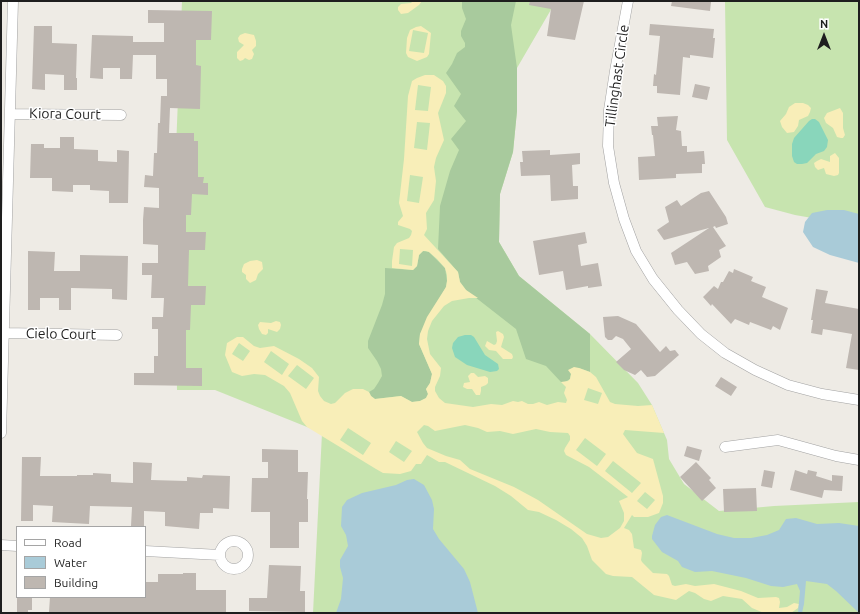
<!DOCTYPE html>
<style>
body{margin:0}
#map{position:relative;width:860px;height:614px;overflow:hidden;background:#eeebe5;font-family:Ubuntu,sans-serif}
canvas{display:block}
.frame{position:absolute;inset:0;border:2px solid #1e1e1e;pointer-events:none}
.legend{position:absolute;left:16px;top:526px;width:130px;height:72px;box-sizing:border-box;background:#fff;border:1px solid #a5a5a5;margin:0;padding:5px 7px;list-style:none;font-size:12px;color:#1e1e1e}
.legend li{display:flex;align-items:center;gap:8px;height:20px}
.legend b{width:20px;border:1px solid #a5a5a5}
.north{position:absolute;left:804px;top:16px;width:40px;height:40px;-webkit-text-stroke:3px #fff;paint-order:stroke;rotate:0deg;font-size:11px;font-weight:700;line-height:16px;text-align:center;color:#1e1e1e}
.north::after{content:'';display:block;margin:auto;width:14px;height:18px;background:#1e1e1e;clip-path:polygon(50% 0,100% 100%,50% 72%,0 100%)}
</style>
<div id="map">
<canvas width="860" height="614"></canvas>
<div class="frame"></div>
<ul class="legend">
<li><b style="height:5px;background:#fff"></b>Road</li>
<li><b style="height:11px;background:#a9cbd8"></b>Water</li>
<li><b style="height:11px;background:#beb7b1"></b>Building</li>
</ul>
<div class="north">N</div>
</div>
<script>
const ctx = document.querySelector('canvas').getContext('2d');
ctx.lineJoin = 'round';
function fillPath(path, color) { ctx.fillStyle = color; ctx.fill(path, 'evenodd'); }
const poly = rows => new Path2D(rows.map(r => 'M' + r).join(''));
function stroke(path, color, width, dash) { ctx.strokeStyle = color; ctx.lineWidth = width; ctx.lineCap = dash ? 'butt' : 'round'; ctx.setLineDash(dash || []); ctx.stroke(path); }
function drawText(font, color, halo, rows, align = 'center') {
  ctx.font = font + ' Ubuntu,sans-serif'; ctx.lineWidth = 3; ctx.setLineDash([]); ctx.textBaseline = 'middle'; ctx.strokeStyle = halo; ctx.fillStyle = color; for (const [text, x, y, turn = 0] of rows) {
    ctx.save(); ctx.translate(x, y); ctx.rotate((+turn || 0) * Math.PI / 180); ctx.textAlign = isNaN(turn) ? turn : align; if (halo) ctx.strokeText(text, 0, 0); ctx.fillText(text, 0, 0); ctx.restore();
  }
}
const grass = poly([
 [182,1,556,1,517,68,517,111,513,152,500,194,499,242,519,276,590,334,638,383,652,405,667,440,669,459,684,484,719,511,774,506,859,502,859,613,313,613,322,433,215,390,177,390,174,197],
 [725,1,859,1,859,230,835,222,795,215,765,207,727,140]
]);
const forest = poly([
 [462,1,516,1,511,25,517,68,517,111,513,152,500,194,499,242,519,276,590,334,590,372,579,368,571,374,570,379,565,382,561,382,546,366,526,359,516,329,466,290,460,282,458,272,438,249,440,206,450,171,459,150,451,139,466,121,454,106,461,94,446,73,452,64,457,53,465,47,465,43,461,36,461,31,466,19,462,8],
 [423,251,429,252,445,268,447,281,446,287,420,334,419,344,432,374,430,383,426,389,428,394,426,398,420,401,412,402,401,396,375,399,371,396,369,392,374,389,378,383,382,376,381,369,377,361,368,348,368,341,382,305,385,294,385,268,413,270,417,266,419,255]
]);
const sand = poly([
 [413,1,422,1,419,5,408,13,401,14,398,10,398,7,401,4,411,3],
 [421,26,431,33,429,54,427,57,417,61,408,57,406,53,407,38,410,30,416,27],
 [413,30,428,33,424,53,409,51],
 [245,33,254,35,256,41,256,46,252,50,254,54,252,59,249,60,245,58,243,60,240,61,237,58,237,52,244,45,239,42,238,38,240,35],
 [425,75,434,75,443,81,446,86,446,93,438,113,444,140,436,158,434,167,436,181,434,200,426,213,427,229,424,235,458,272,460,282,466,290,478,298,469,298,452,301,444,306,432,321,428,331,427,339,430,354,441,368,440,376,435,387,435,391,439,398,445,403,473,407,491,404,502,405,513,401,518,402,522,401,528,404,533,404,539,402,547,405,558,402,566,403,567,400,564,393,566,387,561,382,568,381,570,379,571,374,568,370,574,367,579,368,590,372,596,377,610,402,615,404,638,406,652,405,664,433,625,430,623,434,637,453,653,459,663,496,663,503,659,513,648,517,634,517,632,515,624,528,629,530,632,534,634,548,641,550,642,553,641,560,642,562,653,573,667,574,669,576,672,585,675,586,686,584,695,586,714,584,741,591,758,598,776,597,779,598,780,602,779,608,787,607,794,603,799,604,798,608,791,613,764,613,752,608,742,599,723,596,711,601,704,599,695,593,689,591,676,600,654,595,632,577,613,576,606,574,592,560,587,546,582,538,571,529,556,520,539,512,528,510,511,496,495,486,445,462,439,462,427,455,421,464,416,464,411,471,400,474,383,473,376,469,307,427,302,421,290,393,284,386,265,375,254,374,242,376,232,372,225,355,227,343,237,337,243,337,254,346,260,348,274,346,299,359,312,368,319,377,318,391,320,396,324,401,331,404,335,403,345,393,353,389,363,389,369,392,371,396,375,399,401,396,412,402,420,401,426,398,428,394,426,389,430,383,432,374,419,344,420,334,427,317,446,287,447,281,447,275,445,268,437,259,429,252,426,251,423,251,419,255,417,266,413,270,392,268,392,261,394,247,397,243,409,238,411,235,412,231,410,229,398,225,398,222,403,216,399,203,404,159,408,96,412,81,417,78],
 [418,85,431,87,428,111,415,110],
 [417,122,430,123,427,150,414,148],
 [410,175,423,177,419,203,407,201],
 [400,249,413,250,412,266,399,264],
 [239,343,250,351,243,361,232,354],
 [271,351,289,364,282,375,264,362],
 [297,365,314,378,306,389,288,376],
 [588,388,602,393,598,404,584,400],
 [424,425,428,426,435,431,465,425,478,428,487,432,500,431,513,434,536,429,550,432,568,433,570,436,570,440,565,448,564,451,566,455,589,467,628,497,619,501,624,513,624,521,620,528,608,537,601,538,587,534,538,500,514,487,470,469,460,460,446,456,427,448,423,443,417,432],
 [348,428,371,443,363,455,340,440],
 [585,438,606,454,597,466,576,450],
 [396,441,412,451,404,462,389,452],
 [613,461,641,483,632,493,605,471],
 [645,492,655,500,647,509,637,501],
 [795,103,803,103,808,105,811,108,810,112,808,116,799,120,798,126,794,132,787,133,782,127,780,121,786,114,789,107],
 [840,108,843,113,843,128,845,135,843,138,841,138,837,137,833,128,826,123,824,118,827,113],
 [835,153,839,158,839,173,838,175,834,176,826,174,824,168,818,170,815,167,814,163,817,161,821,159,830,162,830,156],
 [257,260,262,262,263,269,258,274,256,280,250,283,246,279,246,275,242,272,242,269,244,264,250,261],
 [276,321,280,322,281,325,280,329,277,332,268,329,268,333,266,335,262,334,259,329,258,325,260,322,271,323],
 [498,331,503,334,504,337,501,347,512,354,513,357,512,359,503,359,496,351,489,350,485,346,487,341,494,345,496,344,497,341,496,332],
 [471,373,474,373,478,377,485,376,488,378,488,383,486,385,481,387,481,391,480,395,476,395,472,389,467,389,463,387,464,383,470,382,468,376]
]);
const pitch = poly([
 [812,119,815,119,819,122,828,140,827,147,824,151,816,154,807,163,802,164,797,164,794,162,792,156,792,144,794,138,809,121],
 [465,335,471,335,474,337,485,355,498,364,499,369,497,371,490,372,467,365,455,357,452,348,453,343,458,337]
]);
const water = poly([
 [827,210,844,210,859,214,859,263,830,255,813,247,803,232,805,222,812,213],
 [414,479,424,485,432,500,434,509,433,529,439,539,464,569,470,582,478,613,336,613,341,599,343,578,340,567,340,560,348,546,346,535,341,526,342,507,347,500,362,493,396,485,407,480],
 [667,515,717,534,734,538,751,538,767,535,779,530,786,519,796,518,817,524,839,523,859,526,859,613,836,591,827,584,806,581,804,604,802,613,798,613,800,591,797,584,783,587,771,586,746,578,712,571,695,572,682,567,678,561,662,552,652,539,652,536,655,525,661,517]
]);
const building = poly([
 [530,1,584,1,575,40,547,36,551,9,529,5],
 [672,1,703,1,711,2,710,11,671,6],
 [148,10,212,11,211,40,196,40,196,65,201,66,200,109,170,108,169,133,194,133,194,141,198,141,198,177,204,177,203,183,208,183,208,195,192,194,191,215,186,215,186,232,206,232,205,250,189,250,188,286,206,286,205,305,191,305,190,330,186,330,186,368,202,368,202,386,134,385,134,373,154,373,154,356,158,356,158,329,152,329,152,317,163,317,164,298,151,298,152,275,142,275,142,263,158,263,158,245,143,244,143,220,144,207,159,208,159,188,144,187,145,175,153,176,154,153,157,153,158,123,160,123,161,96,167,96,167,79,156,79,156,55,133,55,132,79,120,79,120,68,103,68,103,79,90,78,92,35,133,36,133,42,164,42,164,23,148,23],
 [650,24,714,29,713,38,715,38,713,58,690,55,690,58,683,57,680,95,657,93,657,86,653,86,654,74,656,75,660,36,649,35],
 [34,26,52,26,52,43,77,44,76,78,77,78,77,90,64,90,64,75,45,74,45,90,32,89],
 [695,84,710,87,707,100,692,97],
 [678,116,676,130,681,131,682,146,687,146,687,152,704,151,705,164,702,164,702,173,676,174,676,178,639,180,638,157,655,156,653,135,652,135,651,126,658,126,657,117],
 [60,137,74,137,74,149,98,150,98,161,117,162,117,150,129,151,128,203,109,203,109,191,90,190,90,185,73,185,73,192,52,191,52,178,30,178,31,144,44,144,44,148,60,148],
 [550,150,550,155,580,153,580,164,572,165,573,186,578,186,578,199,551,201,550,175,521,176,520,162,523,162,522,151],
 [709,191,726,217,728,224,716,228,715,226,713,227,726,246,719,250,721,257,708,266,709,271,695,274,687,262,675,265,671,253,709,228,664,240,657,230,669,222,665,207,677,200,681,206,701,193],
 [585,232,587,243,578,245,581,266,598,263,602,286,588,288,588,286,566,290,563,271,539,275,533,241],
 [28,251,55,252,54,271,80,271,80,255,128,256,127,300,112,299,112,289,72,288,71,288,71,310,59,310,59,298,40,298,40,310,28,310],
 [734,269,753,277,751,281,766,287,762,297,788,308,780,330,773,326,771,330,750,322,749,325,735,319,731,324,712,304,711,306,703,297,714,286,718,289,721,282,723,282,729,271,733,273],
 [816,289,828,291,825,303,859,309,859,370,846,368,852,334,823,329,822,335,811,333,813,320,811,320],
 [618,316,636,324,660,352,666,346,670,351,675,350,679,355,655,376,647,377,641,370,635,375,624,370,616,362,631,349,623,339,616,336,612,340,608,340,605,337,603,317],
 [721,377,737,387,731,396,715,386],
 [687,446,702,450,699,461,684,456],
 [262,449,298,450,298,472,308,472,307,499,308,499,308,522,299,522,299,548,270,548,270,512,251,512,252,478,268,478,268,462,262,462],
 [22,457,41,457,40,476,77,476,77,475,93,475,93,473,111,474,111,482,133,483,133,462,152,463,151,480,187,481,187,477,202,478,203,475,230,476,229,509,213,508,213,513,200,513,199,529,165,526,165,512,144,511,144,526,131,526,132,507,90,506,89,524,52,522,53,506,33,505,33,521,21,521],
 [696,462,711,478,709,480,716,488,702,501,680,477],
 [764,470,775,472,772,488,761,486],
 [795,470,807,474,808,470,817,472,816,476,832,481,832,475,843,476,842,491,824,490,822,498,790,490],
 [756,488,757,511,724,512,723,489],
 [269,565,301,566,300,591,305,591,305,612,249,611,249,598,267,598],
 [183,573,196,573,196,590,226,590,226,613,49,612,50,597,145,597,145,582,158,582,158,574,183,574],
 [17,597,32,597,32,610,28,610,28,613,17,613]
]);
const street = poly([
 [628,1,615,71,609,110,608,146,614,183,624,219,636,251,653,279,678,310,701,334,725,353,755,370,788,385,822,394,859,400],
 [10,114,121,115],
 [4,333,117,335],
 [1,433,13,1],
 [725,447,778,440,836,456,859,460],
 '220 555a14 14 0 1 1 28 0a14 14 0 1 1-28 0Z',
 [1,545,17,546],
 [145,551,220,555]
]);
const streetNames = [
 ["Tillinghast Circle",617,76,-82],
 ["Kiora Court",65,114,1],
 ["Cielo Court",61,334,1]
];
fillPath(grass, '#c7e4af');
fillPath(forest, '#a8ca9d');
fillPath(sand, '#f8eeb8');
fillPath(pitch, '#89d6bb');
fillPath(water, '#a9cbd8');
fillPath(building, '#beb7b1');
stroke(street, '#a2a2a2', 11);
stroke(street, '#fff', 10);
drawText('14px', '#1e1e1e', '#fff', streetNames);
</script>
